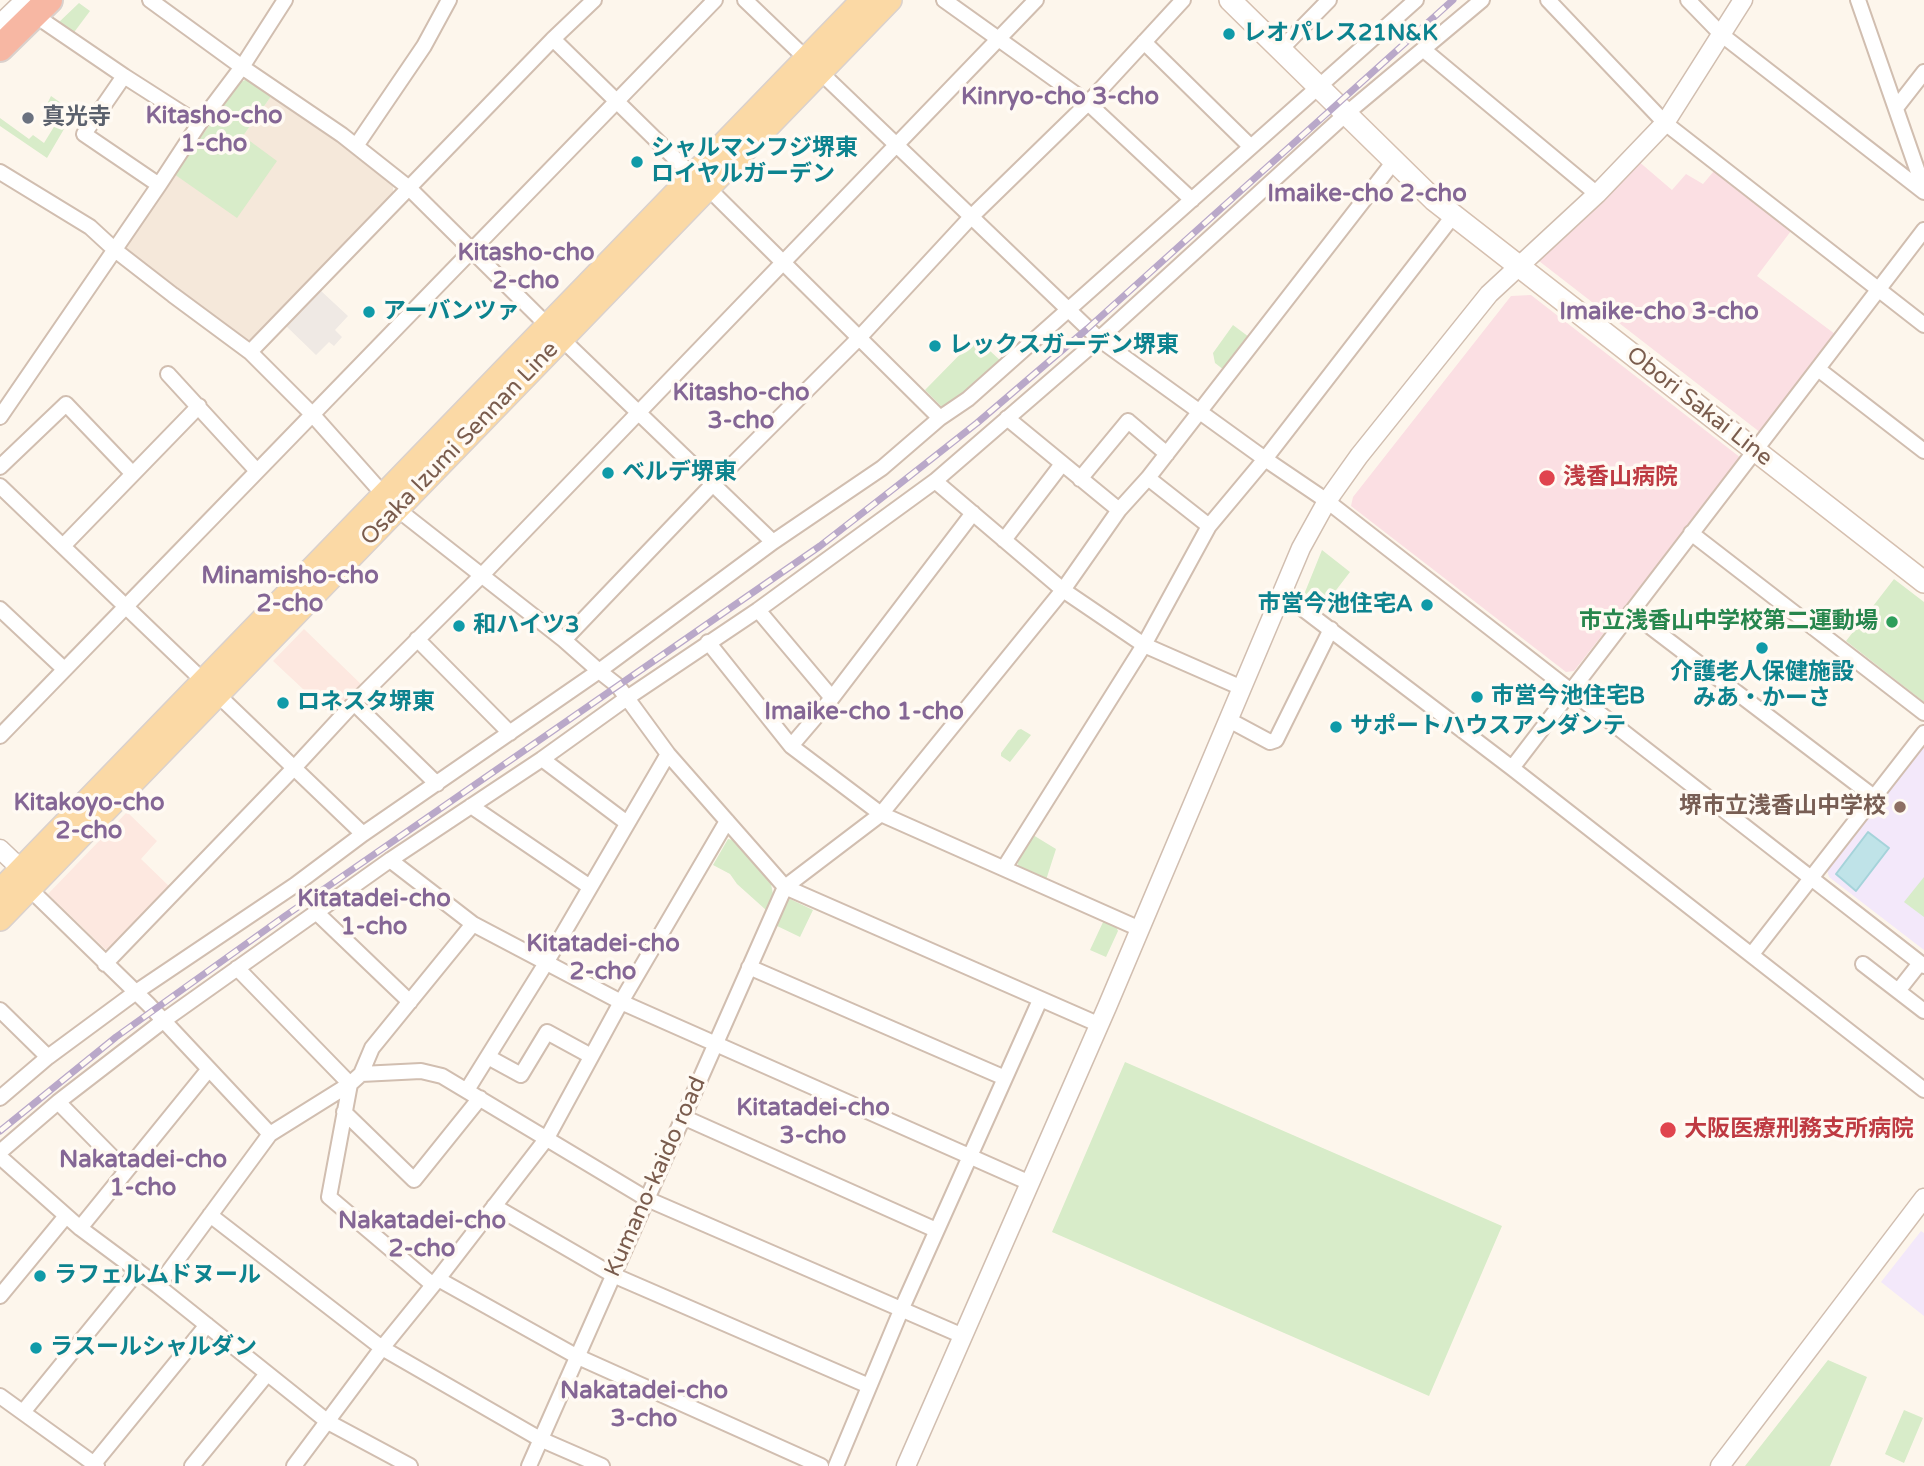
<!DOCTYPE html>
<meta charset="utf-8">
<style>
body{margin:0}
canvas{display:block;background:#fdf6ec}
</style>
<canvas width="1924" height="1466"></canvas>
<script>
const ctx = document.querySelector('canvas').getContext('2d');
ctx.lineJoin = 'round';
function fillPath(path, color) { ctx.fillStyle = color; ctx.fill(path, 'evenodd'); }
const poly = rows => new Path2D(rows.map(r => 'M' + r).join(''));
function stroke(path, color, width, dash) { ctx.strokeStyle = color; ctx.lineWidth = width; ctx.lineCap = dash ? 'butt' : 'round'; ctx.setLineDash(dash || []); ctx.stroke(path); }
function drawText(font, color, halo, rows, align = 'center') {
  ctx.font = font + ' "Varela Round","Noto Sans JP",sans-serif'; ctx.lineWidth = 7; ctx.setLineDash([]); ctx.textBaseline = 'middle'; ctx.strokeStyle = halo; ctx.fillStyle = color; for (const [text, x, y, turn = 0] of rows) {
    ctx.save(); ctx.translate(x, y); ctx.rotate((+turn || 0) * Math.PI / 180); ctx.textAlign = isNaN(turn) ? turn : align; if (halo) ctx.strokeText(text, 0, 0); ctx.fillText(text, 0, 0); ctx.restore();
  }
}
const residential = poly([
 [272,95,371,163,393,185,393,192,250,340,243,340,126,251,124,244,208,127,236,146]
]);
const commercial = poly([
 [304,629,364,687,334,718,273,661],
 [127,812,157,841,141,859,171,888,113,949,105,949,48,894]
]);
const industrial = poly([
 [320,290,348,316,335,330,342,337,334,346,329,342,316,355,285,325]
]);
const education = poly([
 [1924,744,1924,950,1829,877,1827,870],
 [1921,1231,1924,1233,1924,1316,1881,1282]
]);
const medical = poly([
 [1637,160,1672,190,1686,174,1703,184,1714,171,1791,231,1757,276,1835,334,1761,433,1539,261],
 [1531,295,1741,458,1574,671,1566,672,1351,506,1353,497,1511,296]
]);
const green = poly([
 [79,3,90,11,72,35,57,24],
 [247,79,272,95,243,136,277,161,237,218,174,174,241,82],
 [51,96,74,112,47,158,0,126,0,118,29,139,33,135,44,143,60,117,46,106],
 [1233,325,1249,337,1224,370,1215,363,1213,353],
 [976,338,1002,362,949,407,942,407,925,390],
 [1322,550,1350,572,1320,611,1303,597],
 [1894,579,1924,602,1924,702,1846,641],
 [1021,729,1031,735,1010,762,1001,756,1001,753,1018,730],
 [1033,835,1056,849,1046,880,1020,869,1017,862],
 [728,839,733,840,771,884,773,894,766,910,737,884,730,874,713,865],
 [1924,877,1924,917,1904,902],
 [790,899,813,910,800,937,773,924,783,902],
 [1104,920,1115,924,1118,931,1106,957,1090,950],
 [1125,1062,1502,1226,1429,1396,1052,1232],
 [1828,1360,1867,1377,1830,1466,1745,1466],
 [1904,1410,1923,1418,1904,1463,1885,1454]
]);
const water = poly([
 [1868,832,1889,848,1856,891,1836,874,1868,832]
]);
const minor = poly([
 [150,0,242,67,342,135,409,188,539,317,773,542],
 [745,0,1099,339,1265,459,1327,501,1924,966],
 [944,0,1088,103,1192,200],
 [1548,0,1665,123,1924,325],
 [1688,0,1722,35,1924,192],
 [1858,0,1920,178,1919,188],
 [36,16,124,76,199,124],
 [553,39,693,176],
 [1144,42,1251,147],
 [1281,49,1329,0],
 [1424,50,1597,194],
 [124,76,84,134,159,185],
 [1896,108,1924,72],
 [356,146,424,46,449,0],
 [0,172,90,227,115,250,173,295,250,352,312,414,376,486,406,516,564,640,599,671,618,686,627,698,758,610,935,481,1099,339,1347,113,1482,0],
 [708,188,940,418],
 [250,352,553,39,594,0],
 [1818,369,1924,451],
 [168,374,257,471],
 [0,417,159,185,199,124,242,67,285,0],
 [1007,418,1119,510],
 [0,467,66,404,132,473],
 [1148,478,1209,526],
 [1080,479,1128,421,1167,454],
 [935,481,1063,590,1144,645,1242,688],
 [0,486,363,834],
 [1691,533,1924,713],
 [1004,540,1062,464],
 [63,546,199,406],
 [1282,593,1512,768,1924,1090],
 [0,609,64,669],
 [758,610,832,698],
 [1631,612,1874,797],
 [417,639,510,733],
 [564,640,712,485,859,338,971,217,1088,103,1183,0],
 [708,642,791,746,881,814,1140,929],
 [354,703,437,784],
 [1229,720,1270,742,1276,740,1331,629],
 [0,736,715,0],
 [791,746,832,698,973,513],
 [542,759,627,823],
 [1512,768,1924,230],
 [471,806,590,887],
 [390,860,473,924,621,1002,1030,1183],
 [1004,868,1144,645,1209,526,1265,459,1453,216],
 [28,883,37,896,148,1004,270,1134,158,1286],
 [316,912,410,1002],
 [1752,954,1924,733],
 [105,964,294,768,354,703,482,575,1036,0],
 [1863,964,1924,1011],
 [749,967,1005,1078],
 [237,968,350,1084],
 [1898,991,1920,963],
 [0,1010,48,1057],
 [488,1057,521,1075,547,1032,591,1056],
 [361,1074,421,1071,442,1076,647,1199,963,1336],
 [350,1084,329,1197,433,1285],
 [467,1090,546,963,668,754],
 [0,1098,48,1057,136,992,295,885,363,834,599,671,773,542,882,468,940,418,968,399,1416,0],
 [58,1102,126,1171],
 [344,1112,414,1180,480,1098],
 [683,1117,936,1230],
 [270,1134,350,1084,361,1074,372,1048,473,924],
 [0,1152,58,1102,163,1021,390,860,542,759,627,698,668,754,785,887,1100,1025],
 [0,1157,80,1228,158,1286,328,1422,410,1466],
 [494,1206,613,1275,869,1386],
 [210,1215,382,1348,540,1439,602,1466],
 [80,1228,209,1069],
 [438,1279,576,1356,821,1466],
 [0,1296,66,1216],
 [0,1396,97,1466],
 [23,1412,138,1271],
 [92,1466,207,1325],
 [192,1466,267,1374],
 [294,1466,382,1348,438,1279,547,1138,621,1002,727,821],
 [529,1466,785,887,881,814,1063,590,1119,510,1148,478,1395,160],
 [836,1466,902,1308,1040,1000]
]);
const tertiary = poly([
 [0,24,25,0],
 [0,849,21,869],
 [906,1466,1107,1007,1282,593,1301,548,1327,501,1359,456,1489,294,1597,194,1665,123,1743,0],
 [1720,1466,1924,1198]
]);
const secondary = poly([
 [1230,0,1434,200,1924,582]
]);
const primary = poly([
 [0,891,863,0],
 [0,919,890,0]
]);
const motorway = poly([
 [0,48,49,0]
]);
const rail = poly([
 [0,1131,116,1037,285,916,820,546,897,486,977,423,1087,329,1453,0]
]);
const markers = [
 [1229,34,7,"#0f9aa8"],
 [28,118,7,"#6b7280"],
 [637,162,7,"#0f9aa8"],
 [369,312,7,"#0f9aa8"],
 [935,346,7,"#0f9aa8"],
 [608,473,7,"#0f9aa8"],
 [1547,478,9,"#e0444e"],
 [1427,605,7,"#0f9aa8"],
 [1892,622,7,"#2e9e5b"],
 [459,626,7,"#0f9aa8"],
 [1762,648,7,"#0f9aa8"],
 [1477,697,7,"#0f9aa8"],
 [283,703,7,"#0f9aa8"],
 [1336,727,7,"#0f9aa8"],
 [1900,807,7,"#8d6e63"],
 [1668,1130,9,"#e0444e"],
 [40,1276,7,"#0f9aa8"],
 [36,1348,7,"#0f9aa8"]
];
const cultureNames = [
 ["レオパレス21N&K",1243,34],
 ["シャルマンフジ堺東",651,149],
 ["ロイヤルガーデン",651,175],
 ["アーバンツァ",383,312],
 ["レックスガーデン堺東",949,346],
 ["ベルデ堺東",622,473],
 ["市営今池住宅A",1413,605,"right"],
 ["和ハイツ3",473,626],
 ["介護老人保健施設",1762,673,"center"],
 ["みあ・かーさ",1762,699,"center"],
 ["市営今池住宅B",1491,697],
 ["ロネスタ堺東",297,703],
 ["サポートハウスアンダンテ",1350,727],
 ["ラフェルムドヌール",54,1276],
 ["ラスールシャルダン",50,1348]
];
const worshipNames = [
 ["真光寺",42,118]
];
const streetNames = [
 ["Obori Sakai Line",1699,407,38],
 ["Osaka Izumi Sennan Line",460,444,-46],
 ["Kumano-kaido road",656,1177,-66]
];
const healthNames = [
 ["浅香山病院",1563,478],
 ["大阪医療刑務支所病院",1684,1130]
];
const leisureNames = [
 ["市立浅香山中学校第二運動場",1878,622]
];
const educationNames = [
 ["堺市立浅香山中学校",1886,807]
];
const neighbourhoodNames = [
 ["Kinryo-cho 3-cho",1060,98],
 ["Kitasho-cho",214,117],
 ["1-cho",214,145],
 ["Imaike-cho 2-cho",1367,195],
 ["Kitasho-cho",526,254],
 ["2-cho",526,282],
 ["Imaike-cho 3-cho",1659,313],
 ["Kitasho-cho",741,394],
 ["3-cho",741,422],
 ["Minamisho-cho",290,577],
 ["2-cho",290,605],
 ["Imaike-cho 1-cho",864,713],
 ["Kitakoyo-cho",89,804],
 ["2-cho",89,832],
 ["Kitatadei-cho",374,900],
 ["1-cho",374,928],
 ["Kitatadei-cho",603,945],
 ["2-cho",603,973],
 ["Kitatadei-cho",813,1109],
 ["3-cho",813,1137],
 ["Nakatadei-cho",143,1161],
 ["1-cho",143,1189],
 ["Nakatadei-cho",422,1222],
 ["2-cho",422,1250],
 ["Nakatadei-cho",644,1392],
 ["3-cho",644,1420]
];
fillPath(residential, '#f5e8da');
fillPath(commercial, '#fde8e0');
fillPath(industrial, '#efe9e4');
fillPath(education, '#f3e8fa');
fillPath(medical, '#fbdfe3');
fillPath(green, '#d8ecc9');
fillPath(water, '#bfe3e8');
stroke(water, '#a5d3da', 2);
stroke(minor, '#d1beb0', 18);
stroke(tertiary, '#d1beb0', 21);
stroke(secondary, '#d6c0b0', 24);
stroke(primary, '#dad1cd', 26);
stroke(motorway, '#dad1cd', 30);
stroke(minor, '#fff', 14);
stroke(tertiary, '#fff', 18);
stroke(secondary, '#fff', 21);
stroke(primary, '#fbd9a5', 23);
stroke(motorway, '#f7b7a3', 26);
stroke(rail, '#b9a8c9', 7);
stroke(rail, '#fffaf3', 4.5, [13]);
for (const [x, y, r, color] of markers) { const dot = new Path2D(); dot.arc(x, y, r, 0, 2 * Math.PI); ctx.fillStyle = color; ctx.fill(dot); stroke(dot, '#fffaf3', 2.5); }
drawText('bold 23px', '#0d838f', '#fffaf3', cultureNames, 'left');
drawText('bold 23px', '#5b616d', '#fffaf3', worshipNames, 'left');
drawText('23px', '#7a5c4d', '#fffaf3', streetNames);
drawText('bold 23px', '#be3a42', '#fffaf3', healthNames, 'left');
drawText('bold 23px', '#27864d', '#fffaf3', leisureNames, 'right');
drawText('bold 23px', '#785e54', '#fffaf3', educationNames, 'right');
drawText('bold 24px', '#846695', '#fffaf3', neighbourhoodNames);
</script>
